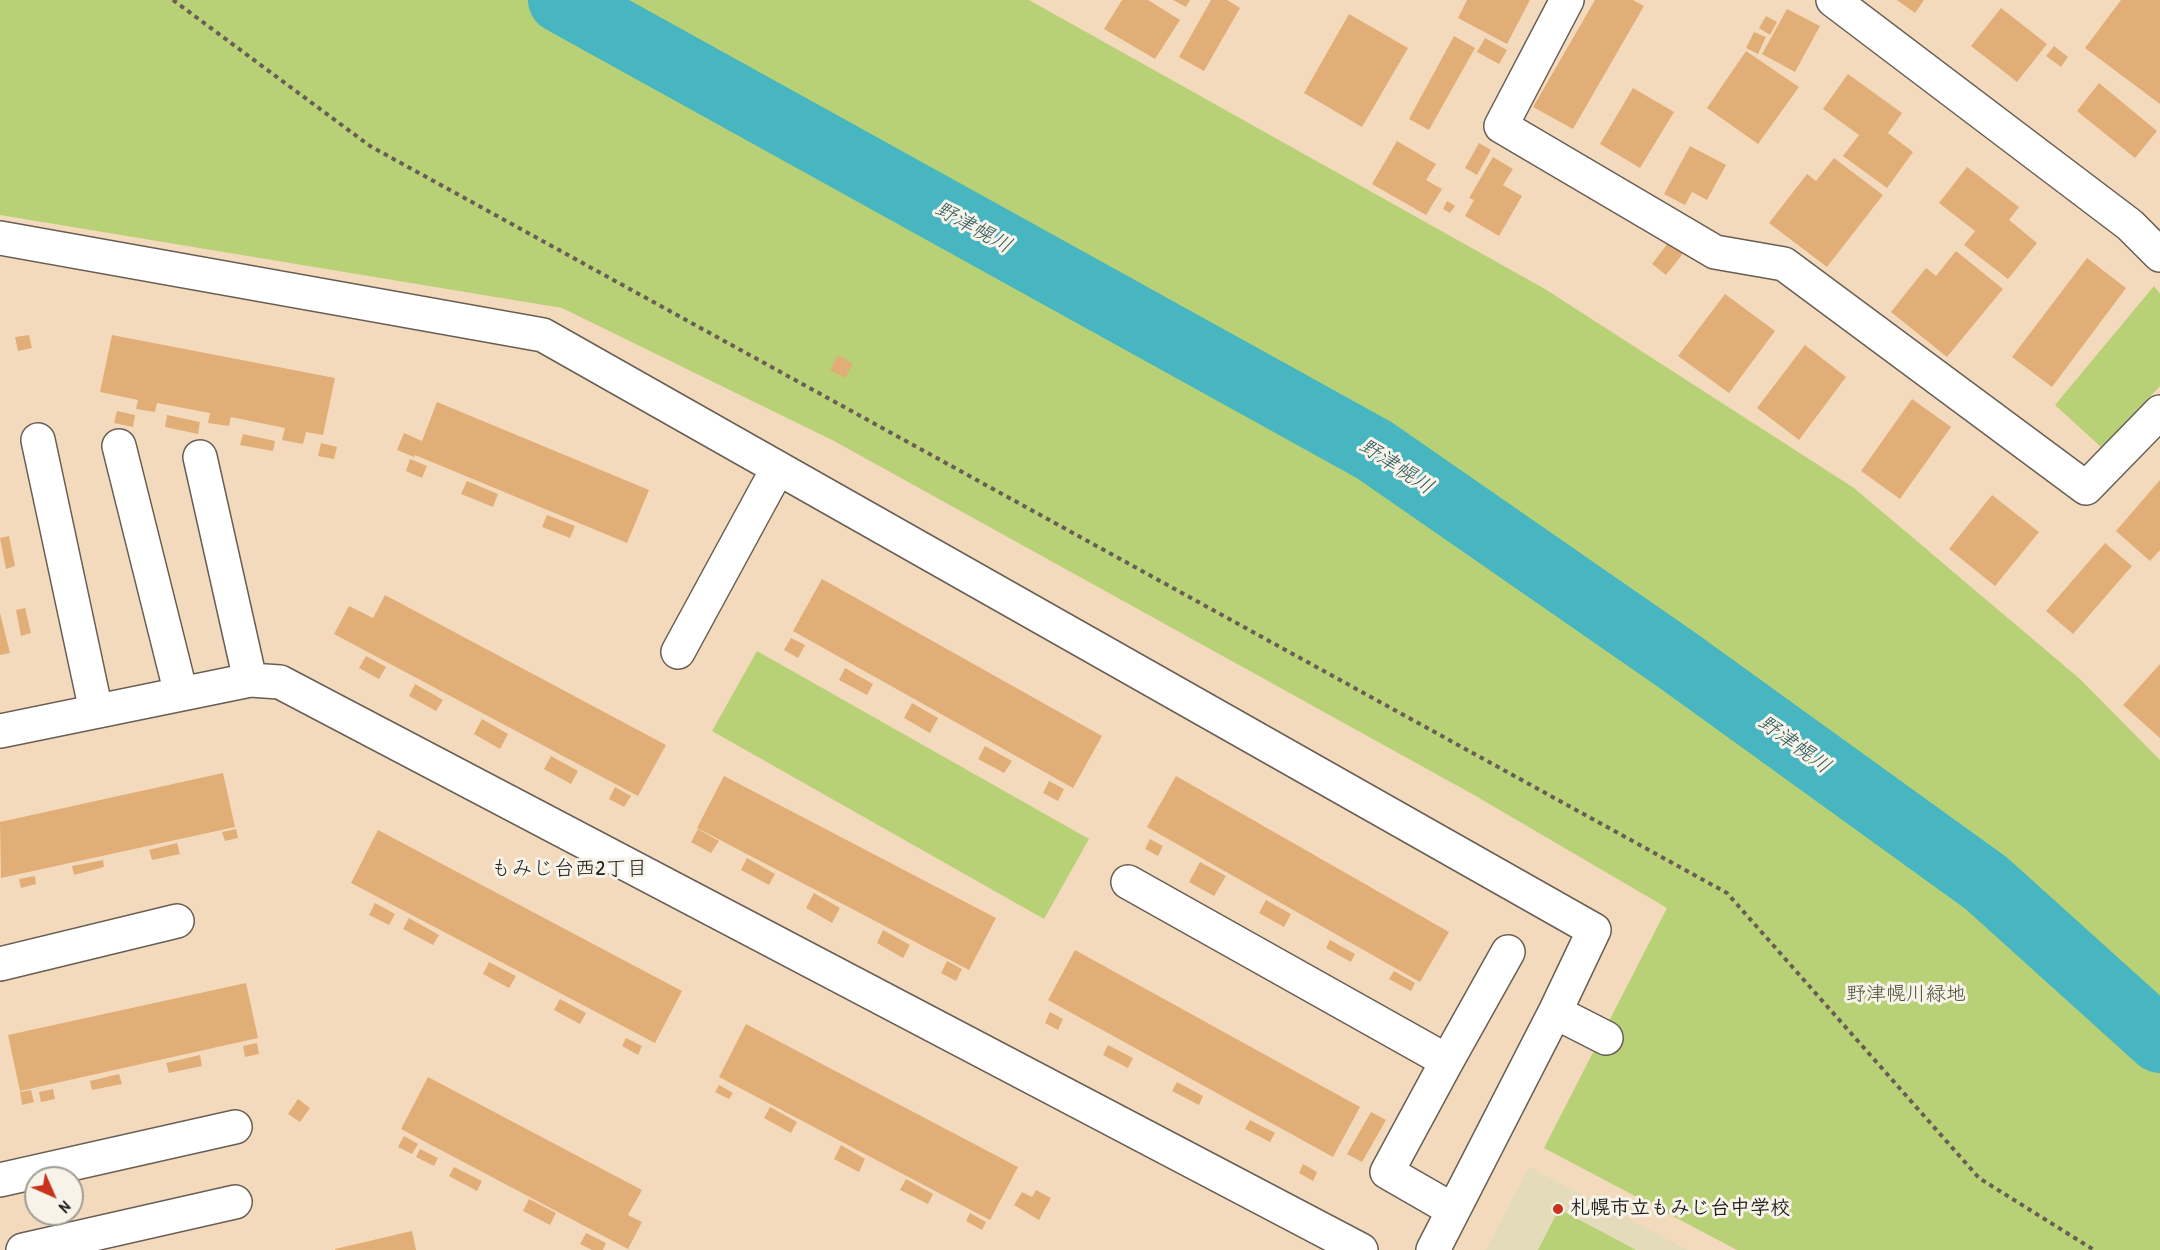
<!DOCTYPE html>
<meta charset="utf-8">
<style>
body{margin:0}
#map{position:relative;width:2160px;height:1250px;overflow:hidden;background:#f4dabc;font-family:"Patrick Hand",sans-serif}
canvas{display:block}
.north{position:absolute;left:24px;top:1166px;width:60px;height:60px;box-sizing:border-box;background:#f7f3e8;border:2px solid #9f9d96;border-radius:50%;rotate:135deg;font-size:16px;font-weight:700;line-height:24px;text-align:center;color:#1c1c1c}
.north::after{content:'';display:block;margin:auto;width:21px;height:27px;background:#c8321e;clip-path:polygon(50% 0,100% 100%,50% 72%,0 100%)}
</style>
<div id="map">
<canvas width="2160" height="1250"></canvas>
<div class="north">N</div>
</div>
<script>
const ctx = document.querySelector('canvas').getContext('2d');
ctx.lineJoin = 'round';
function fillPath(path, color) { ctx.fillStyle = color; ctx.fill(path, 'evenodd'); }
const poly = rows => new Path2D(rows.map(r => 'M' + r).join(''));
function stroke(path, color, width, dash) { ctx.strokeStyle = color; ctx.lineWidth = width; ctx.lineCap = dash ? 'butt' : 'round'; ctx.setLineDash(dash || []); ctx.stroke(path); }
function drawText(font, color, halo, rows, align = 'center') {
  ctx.font = font + ' "Patrick Hand","Klee One",sans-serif'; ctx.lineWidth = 6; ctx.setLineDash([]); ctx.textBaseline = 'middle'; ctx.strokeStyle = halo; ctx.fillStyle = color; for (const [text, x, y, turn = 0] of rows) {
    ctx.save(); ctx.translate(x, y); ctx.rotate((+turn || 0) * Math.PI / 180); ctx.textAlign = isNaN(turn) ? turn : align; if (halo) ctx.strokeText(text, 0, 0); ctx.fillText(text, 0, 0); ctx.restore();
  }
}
const built = poly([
 [1529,1167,1688,1250,1486,1250]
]);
const green = poly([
 [0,0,1029,0,1545,289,1854,488,2080,679,2160,760,2160,1250,1737,1250,1544,1148,1667,908,1474,795,834,441,562,308,0,215],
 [2154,286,2160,294,2160,386,2102,448,2055,405],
 [757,651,1089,839,1044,919,712,731],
 [1559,1209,1636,1250,1538,1250]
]);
const river = poly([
 [561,0,1374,450,1677,660,1986,883,2160,1040]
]);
const building = poly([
 [1122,0,1148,0,1180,20,1155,59,1104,29],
 [1173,0,1190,0,1186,7],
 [1211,0,1227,0,1240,8,1204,71,1179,57],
 [1467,0,1530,0,1507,44,1458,18],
 [1595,0,1633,0,1644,6,1573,129,1533,107],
 [1897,0,1924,0,1915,13],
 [2121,0,2160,0,2160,104,2085,48],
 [2001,8,2047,44,2017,82,1971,46],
 [1787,9,1820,26,1795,72,1762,54],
 [1349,14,1408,48,1362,127,1304,93],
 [1766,16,1777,22,1770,35,1759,28],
 [1754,32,1766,37,1758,54,1746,48],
 [1454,36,1475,48,1429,130,1409,119],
 [1485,38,1507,50,1499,64,1477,52],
 [2054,46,2068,57,2061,67,2046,56],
 [1746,51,1799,87,1758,144,1707,108],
 [1848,74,1902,113,1888,133,1913,152,1887,188,1843,156,1859,135,1823,109],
 [2099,83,2157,131,2135,158,2077,111],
 [1633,88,1674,112,1640,168,1600,144],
 [1397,141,1436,164,1426,180,1442,189,1426,215,1372,184],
 [1479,143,1491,150,1477,175,1465,168],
 [1690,146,1726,165,1707,200,1692,192,1685,205,1664,194],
 [1493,157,1513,169,1503,185,1522,196,1499,236,1465,216,1474,200,1469,198],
 [1834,158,1883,195,1827,267,1769,223,1807,174,1816,181],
 [1967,167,2019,207,2009,220,2037,243,2008,279,1964,245,1975,231,1939,203],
 [1447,201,1455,206,1450,213,1443,209],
 [1674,235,1689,246,1666,275,1652,264],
 [1956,251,2003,289,1947,357,1891,312,1926,268,1936,276],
 [2087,258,2126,288,2052,387,2012,357],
 [1725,294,1775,331,1729,393,1678,356],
 [29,335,32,348,18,351,15,337],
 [112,335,335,378,323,435,306,432,303,444,282,440,285,428,231,417,229,426,208,423,210,413,157,403,155,412,136,409,138,400,100,392],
 [1805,345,1846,377,1799,440,1757,408],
 [838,355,853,364,845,378,830,370],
 [1912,399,1951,427,1900,499,1861,471],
 [437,402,649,490,627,543,415,455,414,457,397,450,404,433,422,441],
 [117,411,135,415,133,427,114,423],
 [167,415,200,422,198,434,165,427],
 [243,434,275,441,273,451,240,445],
 [321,443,337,447,334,459,318,456],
 [410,459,427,466,422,478,406,471],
 [2160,480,2160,550,2150,561,2116,531],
 [467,481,498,494,493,507,461,494],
 [1992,495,2039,532,1995,586,1949,549],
 [547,515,575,526,570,538,542,527],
 [9,536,15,566,6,569,0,538],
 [2105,543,2132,566,2073,634,2046,611],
 [822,579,1102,736,1073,788,793,631],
 [385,595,666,745,638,796,334,634,349,606,373,618],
 [25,608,31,633,21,636,16,610],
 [0,613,10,653,0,655],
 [791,638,805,645,798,658,784,650],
 [366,656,386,667,379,679,359,668],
 [2160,664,2160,738,2123,705],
 [845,668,873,684,867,695,839,680],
 [415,684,443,700,436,711,409,696],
 [912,703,938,718,930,733,904,718],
 [482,719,508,734,500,749,474,734],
 [985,746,1012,761,1004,773,978,759],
 [551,756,578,771,571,784,544,769],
 [223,773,235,827,1,878,0,822],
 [724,776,996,918,969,970,697,828],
 [1176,776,1449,932,1420,982,1147,827],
 [1049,781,1064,789,1058,801,1043,793],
 [615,787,631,796,624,807,609,799],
 [236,829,238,838,225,841,222,832],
 [698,829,719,841,711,853,691,842],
 [378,830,682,991,655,1043,351,883],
 [1150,839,1163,846,1158,856,1145,849],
 [177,843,180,854,152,860,149,850],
 [747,858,775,874,769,885,741,870],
 [103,860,104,867,74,875,72,866],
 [1200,862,1226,876,1214,896,1189,882],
 [35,876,36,884,21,888,19,879],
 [814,893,840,908,832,923,806,908],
 [1266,900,1291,914,1284,927,1259,913],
 [375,903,395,914,389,925,369,915],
 [409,918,439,935,433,945,403,929],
 [883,930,910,945,903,958,877,943],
 [1330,940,1355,954,1351,962,1326,948],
 [1075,950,1360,1107,1333,1157,1048,1000],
 [947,961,962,969,956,981,941,973],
 [489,962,516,976,509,988,483,974],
 [1394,971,1415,983,1411,991,1389,979],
 [246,983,258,1038,20,1091,8,1035],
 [560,999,586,1013,580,1024,554,1010],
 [1050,1012,1063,1019,1058,1030,1045,1023],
 [746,1024,1018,1167,990,1220,719,1077],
 [626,1038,642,1046,638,1055,622,1046],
 [257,1043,259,1054,245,1057,243,1046],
 [1108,1045,1133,1058,1128,1068,1103,1055],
 [200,1055,202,1066,169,1073,166,1063],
 [119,1074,122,1084,92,1090,90,1081],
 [428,1077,642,1190,628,1215,642,1222,628,1249,401,1129],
 [1177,1082,1203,1096,1199,1105,1172,1091],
 [719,1085,733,1093,729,1099,715,1092],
 [53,1089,55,1099,41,1102,39,1092],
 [31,1090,34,1102,22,1105,20,1092],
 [298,1099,310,1108,300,1122,288,1114],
 [770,1107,797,1122,791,1133,764,1118],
 [1371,1112,1386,1120,1362,1162,1347,1154],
 [1250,1120,1275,1133,1270,1142,1245,1129],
 [404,1136,418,1144,412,1154,398,1147],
 [841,1145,865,1159,859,1172,834,1159],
 [420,1149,438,1158,434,1166,416,1157],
 [1303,1164,1317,1172,1313,1181,1299,1173],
 [454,1167,482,1181,477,1191,449,1176],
 [906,1179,933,1194,928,1204,900,1190],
 [1036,1190,1051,1198,1039,1220,1014,1205,1022,1192,1032,1197],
 [529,1199,556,1213,550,1225,523,1211],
 [970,1213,986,1222,982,1230,966,1221],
 [412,1231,416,1250,335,1250,335,1249],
 [586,1233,606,1243,603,1250,592,1250,580,1244]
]);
const path = poly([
 [173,0,370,146,1727,893,1979,1178,2094,1250]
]);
const minor = poly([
 [1567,0,1501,126,1715,252,1784,264,2086,488,2160,412],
 [1833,0,2130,225,2160,255],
 [0,238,543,335,1594,930,1555,1012,1433,1250],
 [38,440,96,711],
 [119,446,181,694],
 [200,457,250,680],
 [678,652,778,468],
 [0,731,250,680,280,682,1361,1250],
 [1128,882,1447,1061,1387,1172,1453,1210],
 [0,964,177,921],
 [1555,1012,1606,1038],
 [1447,1061,1508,952],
 [0,1180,235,1127],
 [23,1250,235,1202]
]);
const markers = [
 [1558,1209,6,"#c8321e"]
];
const parkNames = [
 ["野津幌川緑地",1906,995]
];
const poiNames = [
 ["札幌市立もみじ台中学校",1570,1209]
];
const waterNames = [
 ["野津幌川",973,228,29],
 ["野津幌川",1396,467,33],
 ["野津幌川",1794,745,36]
];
const neighbourhoodNames = [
 ["もみじ台西2丁目",569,869]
];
fillPath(built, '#e3dbba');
fillPath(green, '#b8d176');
stroke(river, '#47b6c0', 66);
fillPath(building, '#e2ae77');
stroke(minor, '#685e54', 36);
stroke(path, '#685e54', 4, [4.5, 4.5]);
stroke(minor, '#fff', 33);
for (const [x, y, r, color] of markers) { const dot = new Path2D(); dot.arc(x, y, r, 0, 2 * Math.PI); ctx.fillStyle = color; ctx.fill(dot); stroke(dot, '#f7f3e8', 2); }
drawText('20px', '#4b5237', '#f7f3e8', parkNames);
drawText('bold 20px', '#1c1c1c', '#f7f3e8', poiNames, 'left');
drawText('italic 21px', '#2d5a5e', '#f7f3e8', waterNames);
drawText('21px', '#1c1c1c', '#f7f3e8', neighbourhoodNames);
</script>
